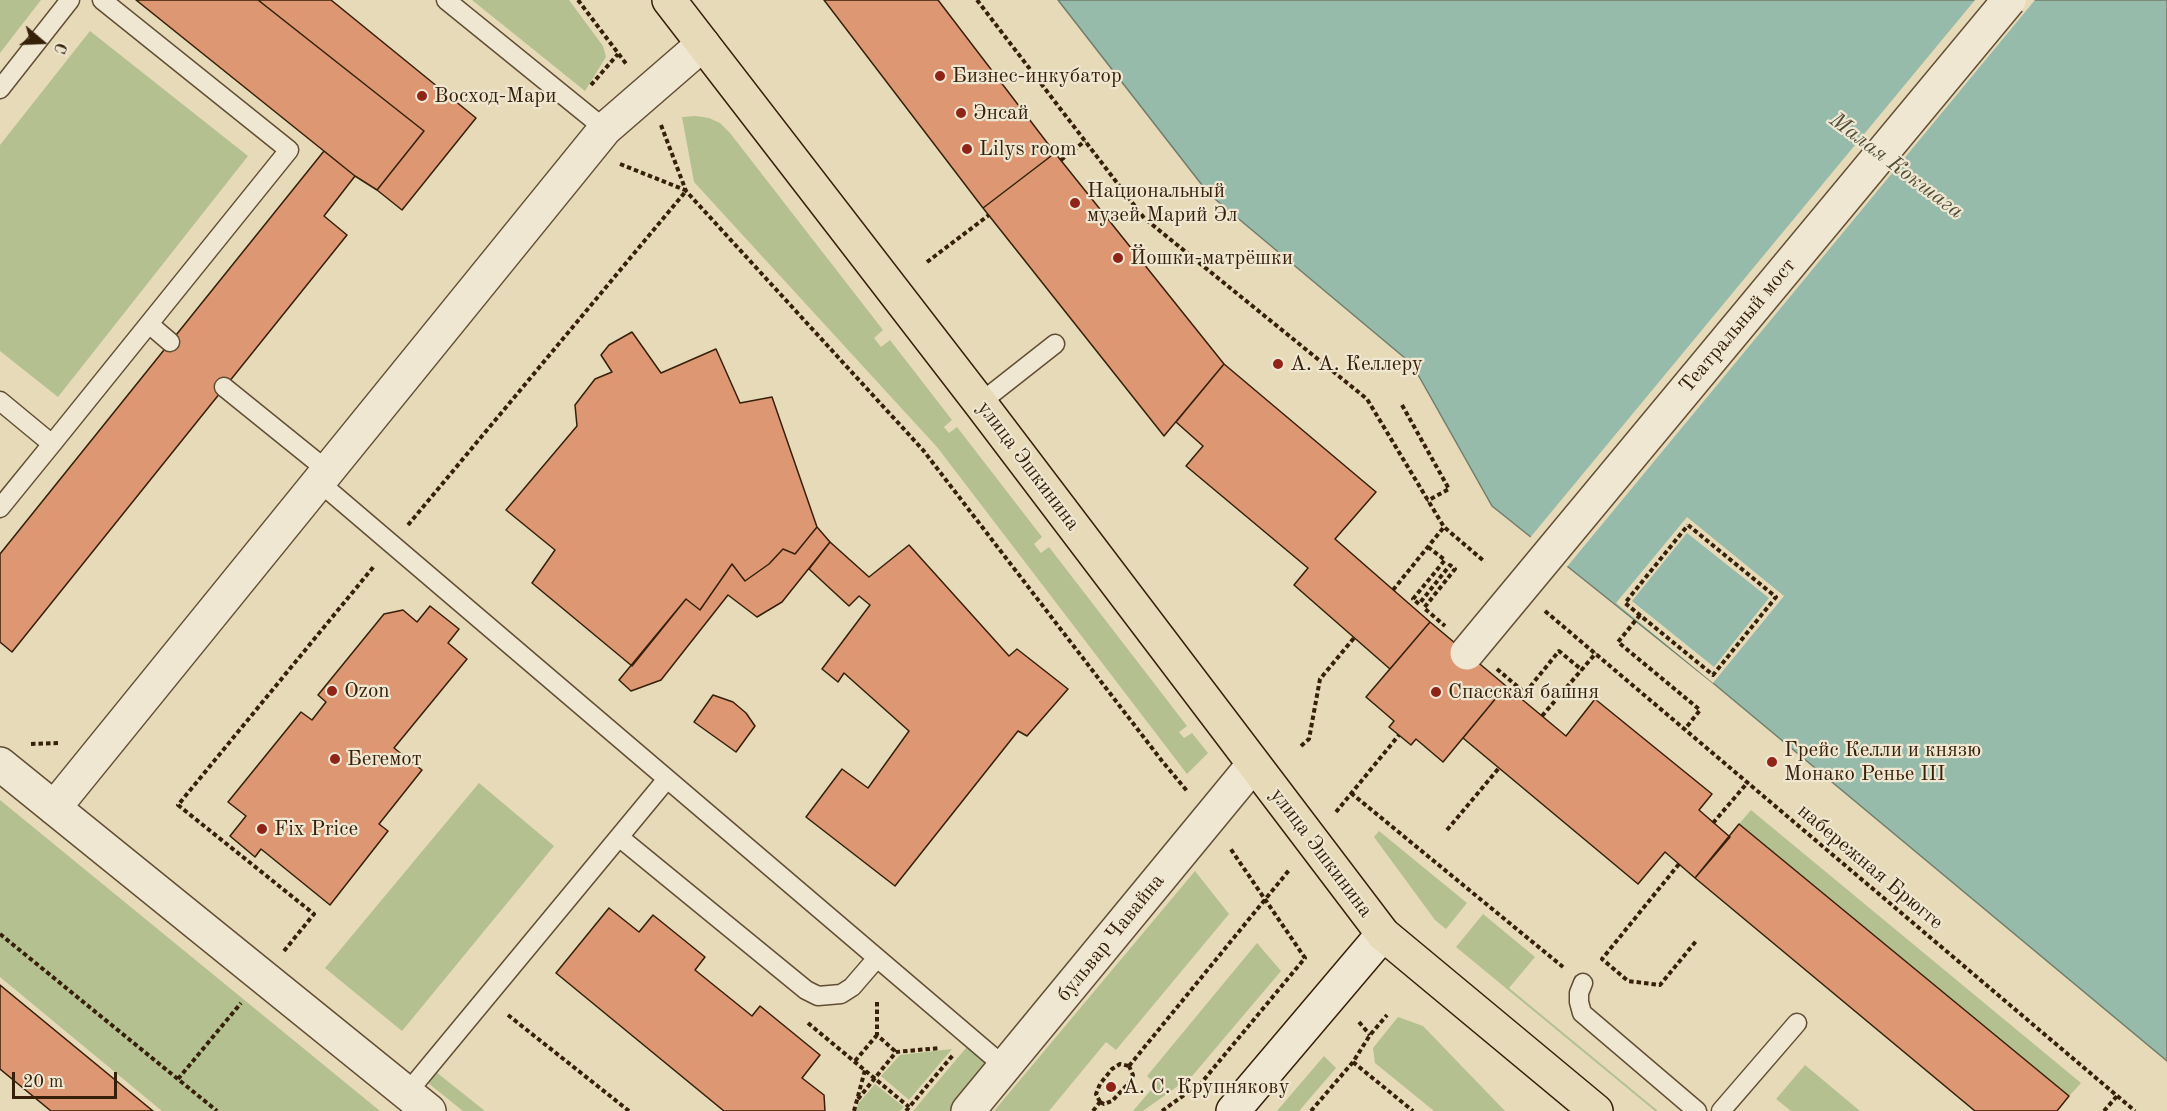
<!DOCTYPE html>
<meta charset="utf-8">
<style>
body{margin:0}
#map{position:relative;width:2167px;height:1111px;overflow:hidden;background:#e6dab8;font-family:"Old Standard TT",serif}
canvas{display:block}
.north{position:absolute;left:12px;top:12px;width:60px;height:60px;-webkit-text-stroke:4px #efe7d1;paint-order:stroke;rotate:109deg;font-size:16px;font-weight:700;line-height:24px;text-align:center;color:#362009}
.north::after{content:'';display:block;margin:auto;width:21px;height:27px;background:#362009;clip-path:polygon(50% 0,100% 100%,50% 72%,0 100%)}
.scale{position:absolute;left:12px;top:1072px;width:105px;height:27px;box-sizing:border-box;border:3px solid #362009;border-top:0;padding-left:8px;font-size:18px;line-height:21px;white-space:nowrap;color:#362009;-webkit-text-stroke:4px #efe7d1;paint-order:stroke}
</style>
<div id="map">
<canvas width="2167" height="1111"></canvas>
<div class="north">С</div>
<div class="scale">20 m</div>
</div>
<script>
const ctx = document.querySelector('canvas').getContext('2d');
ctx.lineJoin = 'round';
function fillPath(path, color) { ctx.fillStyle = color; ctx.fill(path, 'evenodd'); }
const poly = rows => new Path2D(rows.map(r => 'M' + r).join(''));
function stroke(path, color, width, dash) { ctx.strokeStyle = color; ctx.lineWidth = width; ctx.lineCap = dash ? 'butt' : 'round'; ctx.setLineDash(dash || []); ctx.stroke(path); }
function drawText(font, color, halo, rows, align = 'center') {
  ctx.font = font + ' "Old Standard TT",serif'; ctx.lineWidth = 4.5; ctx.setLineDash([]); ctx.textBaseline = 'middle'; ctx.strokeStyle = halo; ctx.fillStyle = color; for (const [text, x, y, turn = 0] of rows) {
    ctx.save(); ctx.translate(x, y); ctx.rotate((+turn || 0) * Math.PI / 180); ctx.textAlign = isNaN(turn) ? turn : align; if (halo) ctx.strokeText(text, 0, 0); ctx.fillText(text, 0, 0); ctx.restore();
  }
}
const green = poly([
 [0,0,41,0,0,53],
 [472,0,569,0,603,46,606,57,585,91],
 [90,31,248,156,58,397,0,351,0,145],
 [696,116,709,118,720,123,730,133,883,330,874,338,881,347,890,340,952,420,944,427,949,433,957,427,1042,537,1034,544,1041,553,1049,547,1187,726,1179,732,1184,738,1192,733,1208,753,1187,774,937,447,694,182,682,117],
 [479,783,554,846,402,1031,325,968],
 [0,800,380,1111,162,1111,0,977],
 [1751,810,2081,1083,2069,1096,1739,824],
 [1379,831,1467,903,1446,929,1435,920,1374,837],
 [1195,871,1229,914,1116,1050,1106,1042,1049,1111,994,1111],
 [1483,914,1535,957,1509,988,1658,1111,1655,1111,1456,947],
 [1257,943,1281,971,1193,1075,1143,1111,1133,1111,1156,1084,1147,1076],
 [1398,1017,1423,1026,1505,1111,1434,1111,1375,1063,1373,1048],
 [971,1042,986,1059,987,1064,954,1111,913,1111],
 [952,1049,909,1100,881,1076,900,1055],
 [1324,1056,1336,1068,1299,1111,1277,1111],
 [1805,1065,1860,1111,1791,1111,1776,1099],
 [436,1072,485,1111,463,1111,428,1083],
 [875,1084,904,1107,900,1111,856,1111,858,1104]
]);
const water = poly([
 [1058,0,2167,0,2167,1061,1713,683,1492,506,1412,364,1209,194,1058,0]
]);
const pier = poly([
 [1975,0,2035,0,1566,568,1529,539],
 [1687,517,1784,596,1713,683,1616,603],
 [1687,533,1769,598,1714,667,1632,601]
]);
const building = poly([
 [136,0,258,0,424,131,377,190,355,176,136,0],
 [258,0,331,0,476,118,402,210,377,190,424,131,258,0],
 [824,0,938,0,1055,153,983,208,824,0],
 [324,151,355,176,324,216,347,235,12,652,0,642,0,554,324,151],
 [1055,153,1224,364,1164,436,983,208,1055,153],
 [632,332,661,373,716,349,740,403,772,397,817,527,795,554,783,549,769,564,745,581,732,564,700,610,686,599,632,666,532,583,555,550,506,510,577,426,575,405,595,379,612,372,601,355,609,345,632,332],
 [1224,364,1376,492,1335,539,1430,622,1390,669,1294,585,1308,568,1186,466,1203,446,1176,422,1224,364],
 [817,527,830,542,782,602,757,617,728,595,661,680,631,691,619,680,686,599,700,610,732,564,745,581,769,564,783,549,795,554,817,527],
 [830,542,869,577,909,545,1009,656,1017,649,1068,689,1027,736,1018,731,895,886,806,817,842,769,868,788,909,731,844,673,838,682,822,669,870,605,859,596,849,606,809,569,830,542],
 [430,606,459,629,448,643,467,659,394,748,422,770,379,824,388,831,330,905,261,849,255,857,230,836,246,816,228,802,301,712,312,720,326,702,318,695,384,614,403,610,417,622,430,606],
 [1430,622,1506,686,1443,762,1416,739,1411,745,1389,727,1394,721,1366,697,1430,622],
 [1506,686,1566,736,1595,699,1712,794,1699,810,1730,837,1695,878,1665,852,1638,884,1463,738,1506,686],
 [713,695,733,702,746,713,755,726,736,752,694,722,713,695],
 [1739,824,2069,1096,2057,1111,1975,1111,1695,878,1739,824],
 [609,908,639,932,653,915,705,957,695,970,752,1016,760,1006,820,1055,802,1078,824,1095,825,1111,724,1111,556,973,609,908],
 [0,985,153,1111,51,1111,0,1069,0,985]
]);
const path = poly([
 [578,0,627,65],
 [977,0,1144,218,1367,399,1444,527,1485,562],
 [591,85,618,54],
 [661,125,686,191,923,450,1162,761,1187,791],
 [1061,160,1085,141],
 [620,164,685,190],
 [927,262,989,215],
 [1402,405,1449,489,1427,501],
 [408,525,686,191],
 [1688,525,1776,597,1713,675,1625,603,1688,525],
 [1428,547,1445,560,1413,599,1419,604,1450,565,1455,569,1424,608,1445,626],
 [1393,590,1444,527],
 [1545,611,2135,1111],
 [1640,615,1618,642,1700,710,1685,729],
 [1497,669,1525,693,1559,651,1582,670],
 [1542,716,1596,653],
 [31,744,61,743],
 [1301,746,1309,739,1320,679,1354,638],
 [1351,793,1563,967],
 [1336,812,1399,735],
 [1713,823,1748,782],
 [1447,830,1499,768],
 [1679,864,1602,959,1628,981,1660,985,1697,940],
 [0,934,217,1111],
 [284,951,314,914,178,805,375,565],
 [877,1002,877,1035,896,1052],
 [508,1015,629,1111],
 [1359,1022,1370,1035],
 [808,1023,909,1107],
 [855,1061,877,1035],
 [1353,1062,1413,1111],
 [1129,1066,1290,869],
 [178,1079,241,1003],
 [858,1099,896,1052,940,1048],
 [1100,1102,1096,1094,1100,1084,1112,1069,1120,1064,1129,1066],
 [1100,1102,1104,1104,1112,1101,1129,1083,1133,1075,1129,1066],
 [854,1111,865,1070],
 [906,1111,953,1055],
 [1093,1111,1100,1102],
 [1162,1111,1202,1082,1305,958,1230,848],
 [1311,1111,1353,1062,1370,1035,1387,1015],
 [2104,1111,2117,1096]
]);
const lane = poly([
 [446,0,605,129],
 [0,89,70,0],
 [149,324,170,342],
 [224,387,328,471],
 [0,401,52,444,0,508],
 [980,403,1055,344],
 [52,444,289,150,102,0],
 [319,482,1005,1067],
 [619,837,806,990,818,996,841,994,852,987,877,958],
 [1583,983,1579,993,1579,1002,1582,1013,1697,1111],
 [407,1093,667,779],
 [1721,1111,1797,1023]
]);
const street = poly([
 [0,764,429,1111],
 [54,808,605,129,703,44],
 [968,1111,1253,765]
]);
const secondary = poly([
 [1233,1111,1383,934]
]);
const primary = poly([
 [669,0,980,403,1383,934,1596,1111]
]);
const streetBridge = poly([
 [1467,653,2009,0]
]);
const markers = [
 [940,76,6,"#8f2418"],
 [422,96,6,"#8f2418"],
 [961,113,6,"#8f2418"],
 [967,149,6,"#8f2418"],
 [1075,203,6,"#8f2418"],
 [1118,258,6,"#8f2418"],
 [1278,364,6,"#8f2418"],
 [332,691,6,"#8f2418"],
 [1436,692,6,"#8f2418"],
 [335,759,6,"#8f2418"],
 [1772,762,6,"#8f2418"],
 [262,829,6,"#8f2418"],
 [1111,1087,6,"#8f2418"]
];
const poiNames = [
 ["Бизнес-инкубатор",952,76],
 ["Восход-Мари",434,96],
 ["Энсай",973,113],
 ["Lilys room",979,149],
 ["Национальный",1087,191],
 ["музей Марий Эл",1087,215],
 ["Йошки-матрёшки",1130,258],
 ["А. А. Келлеру",1290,364],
 ["Ozon",344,691],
 ["Спасская башня",1448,692],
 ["Грейс Келли и князю",1784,750],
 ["Монако Ренье III",1784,774],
 ["Бегемот",347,759],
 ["Fix Price",274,829],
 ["А. С. Крупнякову",1123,1087]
];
const streetNames = [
 ["Театральный мост",1738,326,-50],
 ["улица Эшкинина",1028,466,53],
 ["улица Эшкинина",1321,853,53],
 ["набережная Брюгге",1870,867,40],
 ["бульвар Чавайна",1111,938,-51]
];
const waterNames = [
 ["Малая Кокшага",1896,166,37]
];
fillPath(green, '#b4c090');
fillPath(water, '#97bbaa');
stroke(water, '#707d6a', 1.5);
fillPath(pier, '#e6dab8');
fillPath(building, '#dd9772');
stroke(building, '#362009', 1.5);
stroke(lane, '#624e35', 21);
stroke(street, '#624e35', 36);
stroke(secondary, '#362009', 36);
stroke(primary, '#362009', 36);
stroke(path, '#362009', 4, [4.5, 3]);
stroke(lane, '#efe7d1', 18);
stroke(street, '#efe7d1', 33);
stroke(secondary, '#efe7d1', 33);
stroke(primary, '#e6dab8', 33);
stroke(streetBridge, '#624e35', 36, []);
stroke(streetBridge, '#efe7d1', 33);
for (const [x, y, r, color] of markers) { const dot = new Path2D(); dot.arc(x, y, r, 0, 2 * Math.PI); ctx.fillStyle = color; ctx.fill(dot); stroke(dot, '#efe7d1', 2); }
drawText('21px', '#362009', '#efe7d1', poiNames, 'left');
drawText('21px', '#362009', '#efe7d1', streetNames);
drawText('italic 22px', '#534e39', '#efe7d1', waterNames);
</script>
